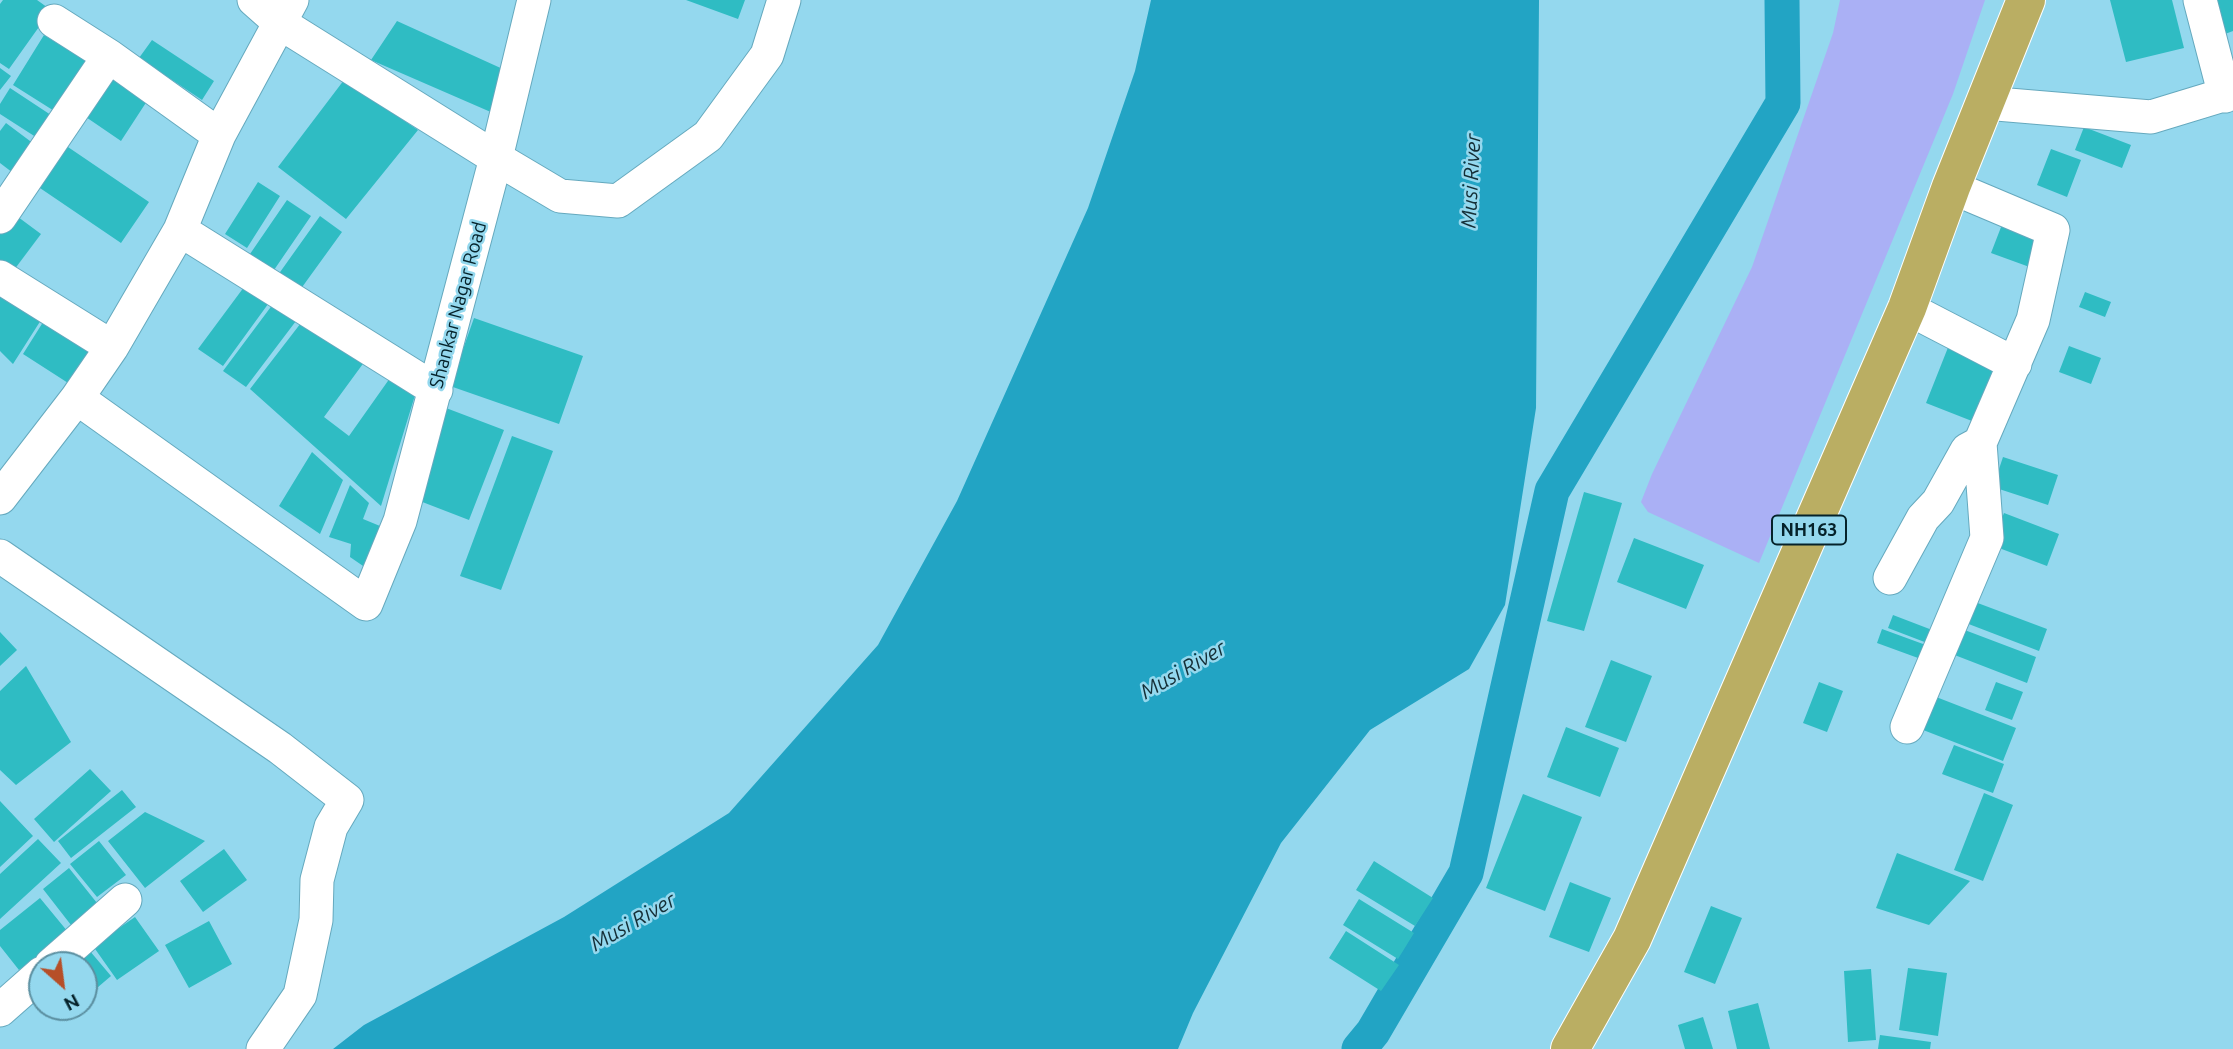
<!DOCTYPE html>
<style>
body{margin:0}
#map{position:relative;width:2233px;height:1049px;overflow:hidden;background:#94d8ee;font-family:Ubuntu,sans-serif}
canvas{display:block}
.north{position:absolute;left:28px;top:951px;width:70px;height:70px;box-sizing:border-box;background:#94d8ee;border:2px solid #5b8fa0;border-radius:50%;rotate:152deg;font-size:19px;font-weight:700;line-height:28px;text-align:center;color:#05222a}
.north::after{content:'';display:block;margin:auto;width:24px;height:32px;background:#b64f28;clip-path:polygon(50% 0,100% 100%,50% 72%,0 100%)}
</style>
<div id="map">
<canvas width="2233" height="1049"></canvas>
<div class="north">N</div>
</div>
<script>
const ctx = document.querySelector('canvas').getContext('2d');
ctx.lineJoin = 'round';
function fillPath(path, color) { ctx.fillStyle = color; ctx.fill(path, 'evenodd'); }
const poly = rows => new Path2D(rows.map(r => 'M' + r).join(''));
function stroke(path, color, width, dash) { ctx.strokeStyle = color; ctx.lineWidth = width; ctx.lineCap = dash ? 'butt' : 'round'; ctx.setLineDash(dash || []); ctx.stroke(path); }
function drawText(font, color, halo, rows, align = 'center') {
  ctx.font = font + ' Ubuntu,sans-serif'; ctx.lineWidth = 5; ctx.setLineDash([]); ctx.textBaseline = 'middle'; ctx.strokeStyle = halo; ctx.fillStyle = color; for (const [text, x, y, turn = 0] of rows) {
    ctx.save(); ctx.translate(x, y); ctx.rotate((+turn || 0) * Math.PI / 180); ctx.textAlign = isNaN(turn) ? turn : align; if (halo) ctx.strokeText(text, 0, 0); ctx.fillText(text, 0, 0); ctx.restore();
  }
}
const green = poly([
 [1840,0,1985,0,1953,94,1759,563,1648,512,1641,502,1652,474,1752,267,1833,33]
]);
const water = poly([
 [1151,0,1539,0,1536,408,1505,605,1469,669,1370,730,1281,843,1193,1013,1178,1049,333,1049,364,1025,564,917,729,813,878,645,957,501,1088,208,1135,71]
]);
const canal = poly([
 [1359,1049,1373,1032,1466,873,1552,491,1783,103,1782,0]
]);
const building = poly([
 [3,0,37,0,51,10,9,69,0,63,0,4],
 [686,0,745,0,738,19],
 [2110,0,2172,0,2184,48,2126,62],
 [2210,0,2233,0,2233,31,2225,34],
 [397,21,505,70,493,113,371,60],
 [44,35,91,64,59,114,13,85],
 [152,40,214,81,202,100,139,58],
 [0,68,11,76,0,90],
 [110,70,149,98,121,141,80,113],
 [344,80,418,130,346,219,278,167],
 [10,88,57,119,42,141,0,114,0,104],
 [6,123,42,150,21,179,0,163,0,131],
 [2084,127,2131,145,2122,168,2075,150],
 [65,145,149,202,121,243,37,186],
 [2051,149,2081,160,2067,197,2037,185],
 [258,182,280,196,247,248,225,234],
 [287,200,311,216,274,270,250,254],
 [14,214,41,234,8,278,0,272,0,234],
 [320,216,342,232,300,290,278,275],
 [2003,222,2046,239,2035,269,1991,253],
 [247,283,271,300,223,366,198,349],
 [6,292,41,320,13,364,0,351,0,297],
 [2085,292,2111,302,2105,317,2079,307],
 [273,304,296,321,246,387,223,371],
 [474,318,583,356,559,424,450,386],
 [45,319,101,355,79,390,23,354],
 [304,319,365,361,324,417,349,436,390,378,416,392,381,506,250,389],
 [1949,345,2000,365,1977,423,1926,403],
 [2069,346,2101,358,2091,384,2059,372],
 [446,408,504,430,469,520,412,498],
 [512,436,553,451,501,590,460,576],
 [312,452,343,480,320,534,279,506],
 [2003,457,2058,475,2048,505,1993,487],
 [350,485,369,503,363,519,380,526,366,568,350,557,351,544,329,537],
 [1584,492,1622,503,1584,631,1547,621],
 [2004,513,2059,534,2047,566,1991,545],
 [1634,538,1704,565,1686,609,1617,582],
 [1975,602,2047,629,2039,651,1966,623],
 [1893,615,1940,633,1935,646,1888,628],
 [1882,629,1934,648,1929,662,1877,643],
 [1962,629,2036,657,2027,683,1952,654],
 [0,632,17,650,0,666],
 [1611,660,1652,676,1626,742,1585,727],
 [26,666,71,742,16,785,0,770,0,691],
 [1819,682,1843,691,1827,732,1803,723],
 [1996,682,2023,692,2012,720,1985,710],
 [1931,695,2016,728,2003,761,1918,728],
 [1566,727,1619,748,1600,797,1547,777],
 [1954,745,2004,764,1993,793,1942,774],
 [90,769,111,791,54,842,34,819],
 [122,790,136,807,71,858,58,841],
 [1984,793,2013,805,1983,881,1954,870],
 [1523,794,1582,817,1545,911,1486,888],
 [0,801,33,836,0,867],
 [145,812,205,841,145,888,108,841],
 [38,839,61,863,0,919,0,874],
 [99,841,126,875,97,897,70,864],
 [224,849,247,880,203,912,180,881],
 [1897,853,1970,881,1929,925,1876,908],
 [1374,861,1433,898,1415,926,1356,890],
 [69,868,97,903,71,925,43,889],
 [1570,882,1611,898,1589,952,1549,937],
 [40,898,68,932,19,970,0,946,0,930],
 [1359,899,1414,933,1398,959,1343,925],
 [1711,906,1742,918,1715,984,1684,972],
 [135,917,159,951,117,980,93,946],
 [209,921,232,964,189,988,165,945],
 [1346,931,1399,965,1381,991,1329,958],
 [84,944,111,976,84,999,84,965,59,965],
 [1908,968,1947,973,1938,1036,1899,1030],
 [1871,969,1876,1040,1848,1042,1844,971],
 [1758,1003,1770,1049,1737,1049,1728,1011],
 [1703,1017,1713,1049,1685,1049,1678,1025],
 [1880,1035,1931,1042,1930,1049,1878,1049]
]);
const minor = poly([
 [254,0,280,23,496,158,560,196,618,201,708,136,767,55,784,0],
 [2200,0,2225,96],
 [54,21,109,56,219,135],
 [1985,103,2151,117,2233,92],
 [0,217,109,56],
 [180,230,436,390],
 [0,277,112,347],
 [1907,308,2015,364],
 [77,398,366,604,400,521,496,158,534,0],
 [0,498,77,398,112,347,180,230,219,135,292,0],
 [0,556,280,748,347,800,331,827,317,880,316,920,300,995,263,1049],
 [1890,578,1923,518,1938,502,1967,450,1980,443],
 [1907,727,1987,538,1980,443,2033,320,2053,230,1951,187],
 [51,965,125,900],
 [0,1010,42,973]
]);
const trunk = poly([
 [1570,1049,1632,939,1907,308,1951,187,2026,0]
]);
const shields = [
 [1809,530,74]
];
const shieldNames = [
 ["NH163",1809,530]
];
const streetNames = [
 ["Shankar Nagar Road",458,305,-75]
];
const waterNames = [
 ["Musi River",1471,181,-87],
 ["Musi River",1183,670,-30],
 ["Musi River",633,922,-30]
];
fillPath(green, '#aab0f5');
fillPath(water, '#22a4c4');
stroke(canal, '#22a4c4', 35);
fillPath(building, '#2fbcc3');
stroke(minor, '#65a9be', 35);
stroke(trunk, '#fff', 40);
stroke(minor, '#fff', 33);
stroke(trunk, '#baae63', 38);
for (const [x, y, w] of shields) { const box = new Path2D(); box.roundRect(x - w / 2, y - 14.5, w, 29, 5); ctx.fillStyle = '#94d8ee'; ctx.fill(box); stroke(box, '#05222a', 2); }
drawText('bold 18px', '#05222a', null, shieldNames);
drawText('19px', '#05222a', '#94d8ee', streetNames);
drawText('italic 21px', '#142e36', '#94d8ee', waterNames);
</script>
